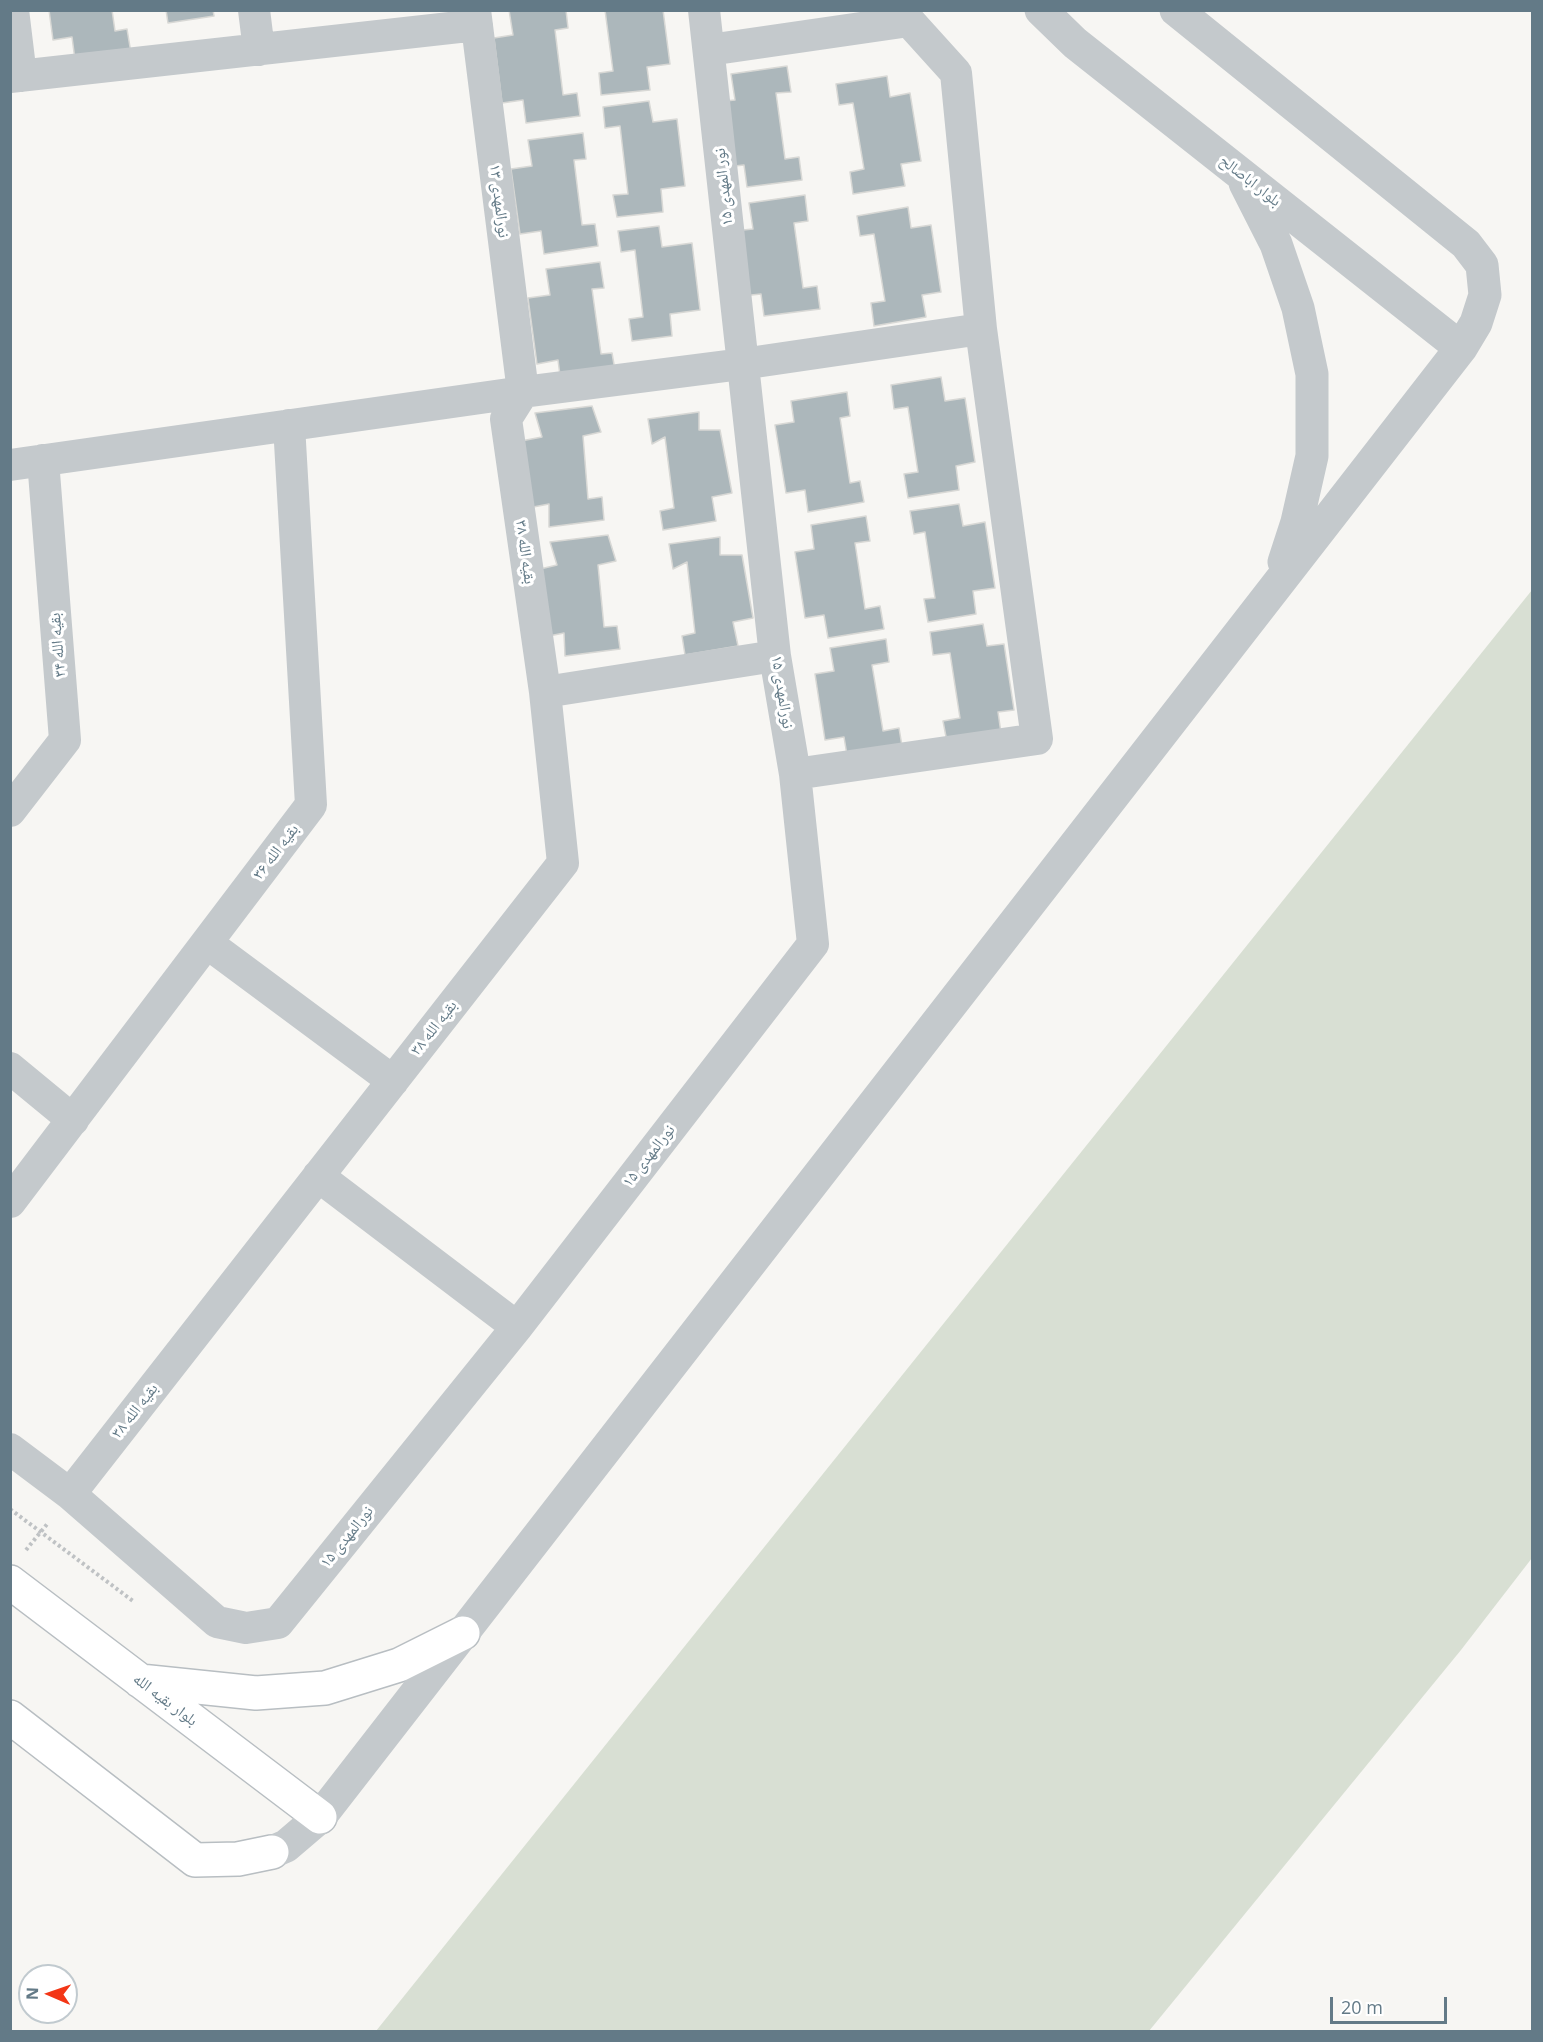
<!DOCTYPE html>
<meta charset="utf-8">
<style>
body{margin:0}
#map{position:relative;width:1543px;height:2042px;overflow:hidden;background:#f7f6f3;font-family:"Open Sans",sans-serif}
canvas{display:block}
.frame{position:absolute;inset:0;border:12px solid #637a87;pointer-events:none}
.north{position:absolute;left:18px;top:1964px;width:60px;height:60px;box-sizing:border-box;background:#fff;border:2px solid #c1cacf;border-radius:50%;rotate:272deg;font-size:16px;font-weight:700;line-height:24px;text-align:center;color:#637a87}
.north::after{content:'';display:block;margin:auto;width:21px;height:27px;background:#f33616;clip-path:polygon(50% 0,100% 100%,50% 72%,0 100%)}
.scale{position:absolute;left:1330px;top:1997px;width:117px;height:27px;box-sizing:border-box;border:3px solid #637a87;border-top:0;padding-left:8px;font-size:18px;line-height:21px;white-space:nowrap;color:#637a87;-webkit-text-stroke:4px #fff;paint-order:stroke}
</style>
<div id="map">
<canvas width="1543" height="2042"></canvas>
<div class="frame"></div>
<div class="north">N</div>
<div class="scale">20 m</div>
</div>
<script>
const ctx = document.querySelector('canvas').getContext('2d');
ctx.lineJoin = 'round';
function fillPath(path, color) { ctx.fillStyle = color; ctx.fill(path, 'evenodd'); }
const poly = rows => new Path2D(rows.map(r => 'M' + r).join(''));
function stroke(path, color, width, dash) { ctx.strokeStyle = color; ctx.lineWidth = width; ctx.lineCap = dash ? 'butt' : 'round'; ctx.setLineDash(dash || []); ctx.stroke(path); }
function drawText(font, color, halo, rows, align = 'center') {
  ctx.font = font + ' "Open Sans","Noto Naskh Arabic",sans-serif'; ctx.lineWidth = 6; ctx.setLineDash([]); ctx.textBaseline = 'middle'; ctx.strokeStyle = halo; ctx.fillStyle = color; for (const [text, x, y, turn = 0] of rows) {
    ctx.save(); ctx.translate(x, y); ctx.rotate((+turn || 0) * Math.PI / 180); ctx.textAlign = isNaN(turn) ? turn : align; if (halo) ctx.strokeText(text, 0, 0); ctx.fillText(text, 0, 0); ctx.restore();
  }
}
const green = poly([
 [1532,590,1532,1558,1461,1650,1149,2031,376,2031]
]);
const building = poly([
 [49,10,112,10,115,31,127,29,131,53,75,60,72,37,53,40,49,10],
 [166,10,213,10,214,16,168,23,166,10],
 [509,10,566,10,568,28,555,30,563,95,577,93,580,116,526,123,523,100,502,103,494,38,513,35,509,10],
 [605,10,663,10,670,64,647,67,650,90,601,95,599,73,613,71,605,10],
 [787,66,791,92,776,93,785,159,799,157,802,180,747,187,744,165,725,167,716,102,735,100,731,74,787,66],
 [887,76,890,97,910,93,921,161,901,164,905,186,853,194,850,172,864,169,853,103,839,105,836,84,887,76],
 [649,101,653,122,677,119,685,186,661,189,663,212,617,217,613,195,628,194,620,126,605,128,603,107,649,101],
 [583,133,586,159,574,160,582,225,595,224,598,246,544,254,541,231,520,234,511,169,532,166,528,140,583,133],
 [805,195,808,221,794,223,803,288,817,286,820,309,764,316,761,294,742,296,733,231,753,229,749,203,805,195],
 [908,207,911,228,931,225,941,292,922,295,926,317,874,326,871,303,885,301,874,234,860,236,857,216,908,207],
 [659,226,662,247,692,243,700,310,670,314,672,336,632,341,629,319,643,317,635,250,621,252,618,231,659,226],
 [600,262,604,288,592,289,601,354,612,353,616,376,561,383,558,360,537,364,528,298,550,295,546,269,600,262],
 [941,377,945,401,965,398,975,462,956,466,959,490,908,498,904,474,918,472,908,407,894,409,891,385,941,377],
 [847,392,850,416,840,418,850,483,860,481,864,502,808,512,805,490,786,493,775,425,794,422,791,401,847,392],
 [592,406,601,432,583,436,588,499,602,497,604,520,549,527,549,504,528,508,521,441,542,437,535,413,592,406],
 [699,412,699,430,720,430,732,493,712,497,716,521,663,530,660,511,674,508,665,437,652,444,648,419,699,412],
 [959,504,963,526,985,522,995,588,973,591,976,614,928,622,924,599,935,598,925,532,914,534,910,511,959,504],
 [866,516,870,541,855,543,865,609,880,606,884,629,828,638,824,615,805,618,795,552,814,549,811,525,866,516],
 [608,535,616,561,598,565,604,627,617,626,620,649,565,656,564,633,544,637,536,570,557,565,550,542,608,535],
 [720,537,720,555,742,555,753,618,733,622,738,646,685,655,682,636,695,633,687,562,673,569,669,544,720,537],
 [983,624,987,646,1004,644,1014,710,998,712,1001,733,947,742,943,721,960,718,950,653,933,655,930,632,983,624],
 [886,639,889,662,872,665,883,731,899,728,903,752,848,761,844,737,825,740,815,674,834,671,830,648,886,639]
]);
const path = poly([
 [10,1509,133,1601],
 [26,1550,48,1523]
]);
const minor = poly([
 [13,10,21,76],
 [254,10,259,50],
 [10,77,477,25],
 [10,465,523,392,742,364,981,329,956,73,909,21,709,50],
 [545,692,775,656],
 [795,774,1037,739,981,329],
 [10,811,65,740,43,460],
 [207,943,393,1081],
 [10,1068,73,1120],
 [318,1176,517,1327],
 [10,1202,311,805,289,425],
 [10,1449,70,1494,217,1622,246,1628,278,1623,517,1327,813,944,795,774,775,656,704,10],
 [70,1494,563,863,545,692,506,419,523,392,475,10]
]);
const tertiary = poly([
 [1041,10,1075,43,1461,348],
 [1245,183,1276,244,1298,308,1312,374,1312,456,1297,522,1284,562],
 [272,1852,286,1846,320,1817,1461,348,1476,323,1485,295,1482,265,1466,244,1176,10]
]);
const secondary = poly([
 [10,1582,320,1817],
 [140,1681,256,1693,325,1688,399,1665,463,1633],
 [10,1717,195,1860,238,1859,272,1852]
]);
const streetNames = [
 ["بلوار اباصالح",1250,181,38],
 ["نور المهدی ۱۵",724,187,-96],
 ["نورالمهدی ۱۳",499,201,83],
 ["بقیه الله ۳۸",525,552,82],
 ["بقیه الله ۳۴",58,645,-95],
 ["نورالمهدی ۱۵",782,692,81],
 ["بقیه الله ۳۶",276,852,-53],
 ["بقیه الله ۳۸",434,1028,-52],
 ["نورالمهدی ۱۵",649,1156,-52],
 ["بقیه الله ۳۸",135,1411,-52],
 ["نورالمهدی ۱۵",347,1537,-51],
 ["بلوار بقیه الله",165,1700,37]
];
fillPath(green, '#d8dfd3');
fillPath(building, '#acb7bb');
stroke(building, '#d8d8d5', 1.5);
stroke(secondary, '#b8bec2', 36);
stroke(path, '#bfc2c4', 4, [3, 3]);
stroke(minor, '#c4c9cc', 32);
stroke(tertiary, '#c4c9cc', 33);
stroke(secondary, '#fff', 33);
drawText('16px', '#637a87', '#fff', streetNames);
</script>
